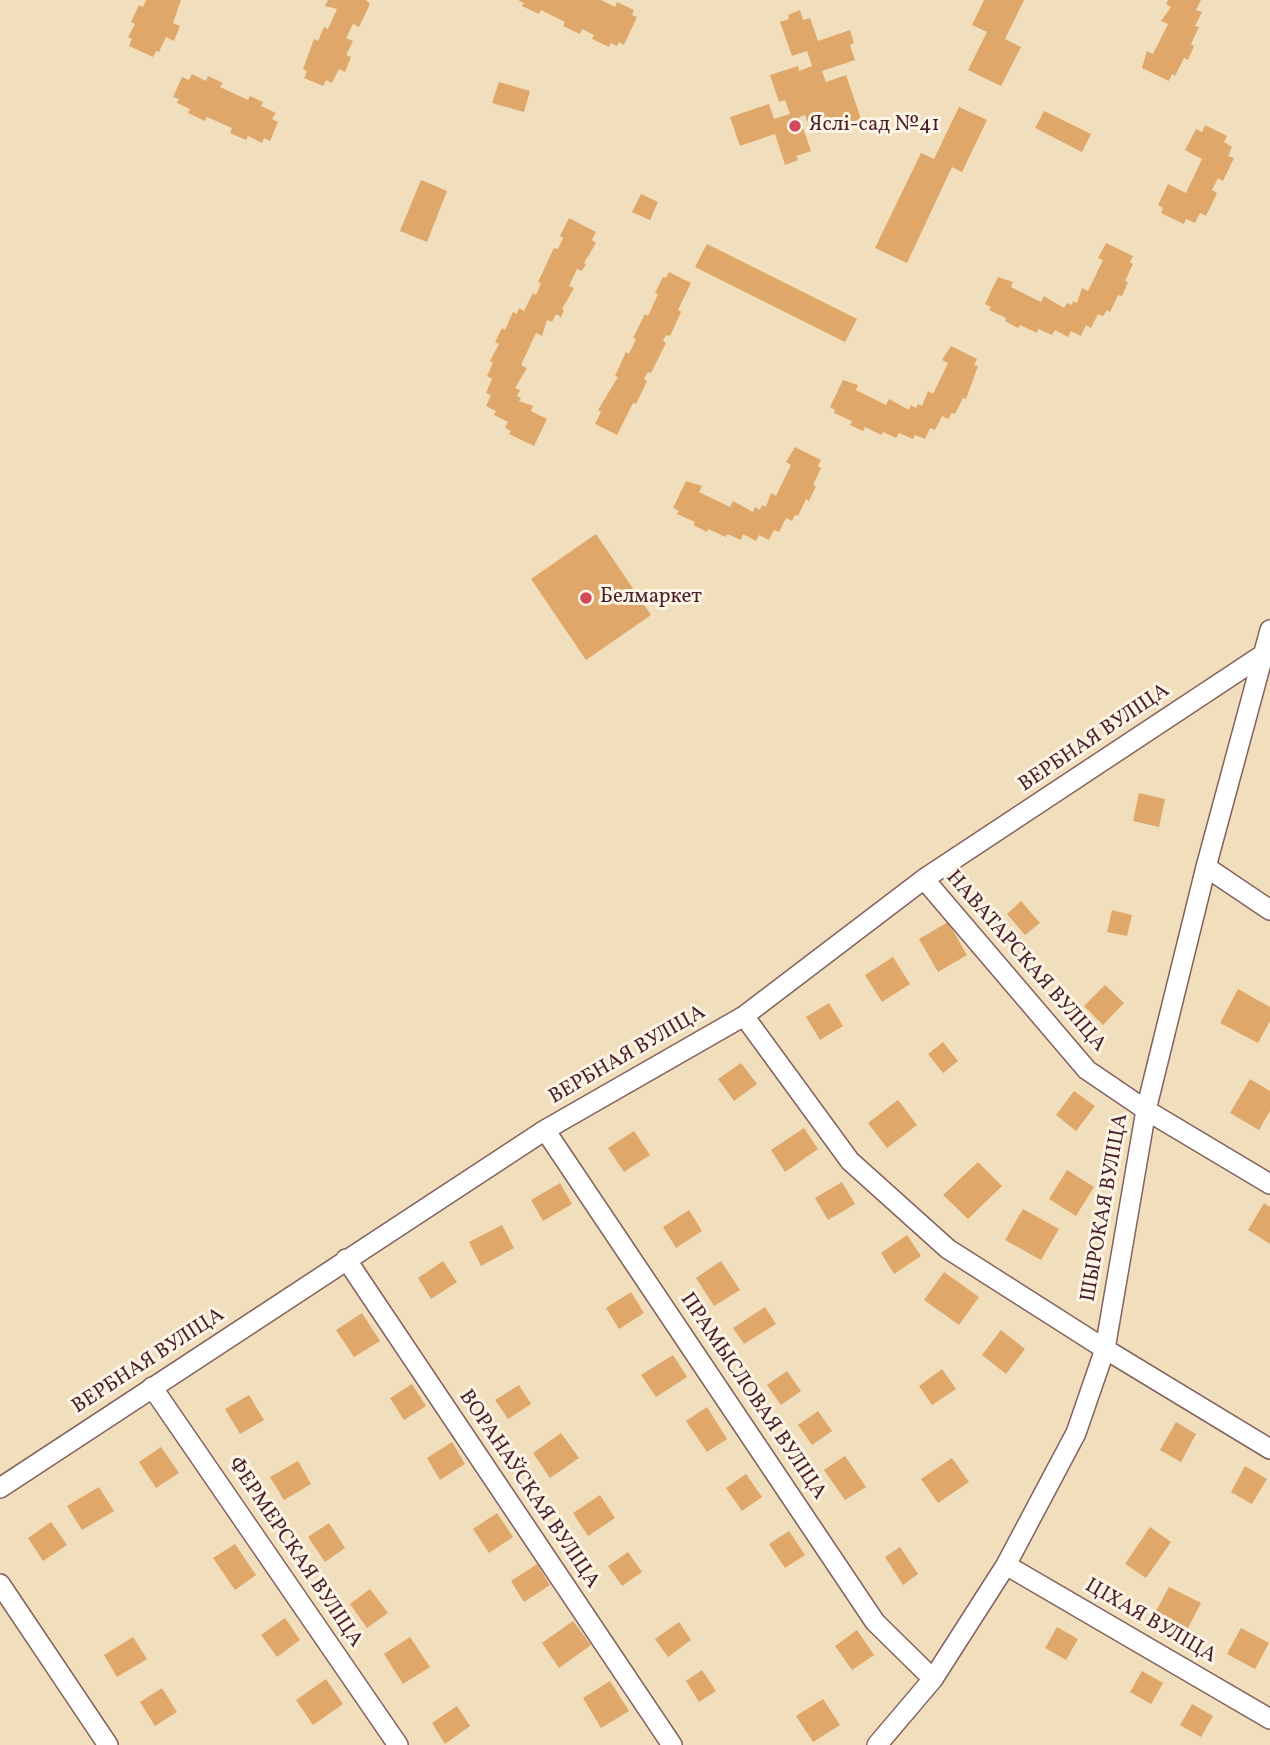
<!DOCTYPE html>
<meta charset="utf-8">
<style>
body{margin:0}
canvas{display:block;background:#f0debc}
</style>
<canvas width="1270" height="1745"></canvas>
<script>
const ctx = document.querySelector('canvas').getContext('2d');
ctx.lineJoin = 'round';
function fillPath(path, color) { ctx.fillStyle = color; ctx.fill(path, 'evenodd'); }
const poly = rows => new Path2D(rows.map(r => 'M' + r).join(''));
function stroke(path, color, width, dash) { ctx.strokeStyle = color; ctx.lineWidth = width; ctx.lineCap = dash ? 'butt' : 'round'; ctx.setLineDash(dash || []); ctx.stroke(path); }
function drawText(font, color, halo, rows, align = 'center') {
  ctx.font = font + ' Vollkorn,serif'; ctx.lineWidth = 6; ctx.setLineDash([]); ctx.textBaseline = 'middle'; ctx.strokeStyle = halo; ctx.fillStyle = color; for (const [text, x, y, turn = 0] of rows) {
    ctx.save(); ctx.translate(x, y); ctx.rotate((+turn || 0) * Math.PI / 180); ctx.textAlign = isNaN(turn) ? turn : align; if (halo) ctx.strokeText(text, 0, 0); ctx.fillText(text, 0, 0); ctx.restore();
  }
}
const building = poly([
 [146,0,181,0,173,23,180,26,174,41,166,37,159,52,156,51,153,57,129,46,132,39,128,37,135,24,131,22,139,5,143,7],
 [328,0,366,0,370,4,359,27,353,24,346,38,353,41,346,55,351,57,345,72,339,69,332,83,326,80,323,86,304,78,307,71,303,69,314,39,318,41,324,27,328,29,337,9,325,6],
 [518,0,601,0,615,7,617,2,634,10,632,15,637,17,624,45,619,42,617,46,611,43,609,47,592,39,594,35,582,29,580,34,563,26,565,22,541,10,539,14,522,6,524,3],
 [984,0,1024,0,1005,39,1021,47,1001,86,968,70,987,32,972,25],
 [1168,0,1201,0,1196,10,1202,12,1195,26,1199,27,1191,44,1194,46,1188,60,1184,58,1175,76,1172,74,1169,81,1142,68,1147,51,1153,54,1168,24,1161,21,1171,7,1166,4],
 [800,10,803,20,810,18,818,41,850,30,854,43,850,45,855,60,822,71,826,82,846,75,861,119,818,134,812,119,807,121,805,115,799,117,811,151,796,156,798,160,785,165,775,134,740,146,730,117,769,104,774,119,790,114,785,100,779,102,770,75,798,66,799,71,812,66,807,51,792,56,780,22,789,19,788,15],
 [192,74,206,81,208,76,223,83,220,87,248,100,250,96,263,102,261,106,276,113,272,119,278,122,270,141,264,138,262,143,248,136,246,140,230,133,232,128,207,117,205,121,188,113,190,109,177,103,179,99,173,97,182,77,189,80],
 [499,82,530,91,524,112,492,103],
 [959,107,987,120,962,172,952,167,907,263,875,248,921,153,934,159],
 [1044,111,1091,134,1082,152,1035,128],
 [1205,125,1227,136,1224,142,1232,147,1228,156,1234,158,1223,181,1218,178,1212,190,1217,193,1206,216,1200,213,1195,223,1186,219,1184,224,1161,213,1163,208,1158,205,1168,184,1186,193,1202,159,1185,150,1196,129,1202,132],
 [421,180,447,191,427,242,400,231],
 [641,194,658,202,650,220,632,212],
 [569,218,596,232,592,240,596,243,584,263,586,264,582,271,577,269,569,286,574,288,562,309,564,310,561,317,556,314,552,322,547,320,542,336,536,333,521,365,527,368,515,388,520,390,517,396,521,398,519,401,533,406,531,411,547,419,534,446,509,434,511,431,505,428,508,422,494,415,496,411,486,406,491,395,486,393,492,379,487,376,493,363,490,361,499,344,495,342,502,328,505,330,513,312,517,314,519,308,524,311,533,293,536,295,541,283,538,282,554,248,558,249,563,238,560,236],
 [1106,243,1133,256,1130,262,1133,264,1125,281,1128,282,1122,296,1118,295,1110,312,1107,310,1103,316,1098,314,1091,328,1086,325,1081,336,1071,331,1068,337,1055,330,1052,335,1038,329,1037,333,1020,325,1018,328,1005,321,1006,318,989,310,991,307,985,304,998,277,1013,282,1011,287,1041,302,1044,296,1064,308,1067,303,1072,305,1073,301,1077,303,1082,288,1088,291,1103,260,1098,258],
 [707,244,857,319,845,342,695,267],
 [669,272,691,283,678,310,681,312,670,336,666,335,663,341,666,343,651,373,648,372,644,379,647,381,636,404,633,403,617,435,595,424,601,412,598,410,618,377,615,376,626,352,629,354,636,339,633,338,645,314,648,316,658,294,655,293,663,277,666,278],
 [951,346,977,359,974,365,978,366,966,399,963,398,955,414,952,413,948,419,942,416,935,430,930,428,925,439,915,435,913,439,899,433,896,438,883,432,881,435,865,427,863,431,850,425,852,421,834,413,835,410,830,407,843,380,858,385,856,390,886,405,889,399,909,410,911,405,916,408,918,404,922,406,928,391,933,394,948,363,942,360],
 [795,447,821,460,818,466,821,468,813,485,816,486,809,501,806,499,798,516,795,515,792,521,786,518,779,532,774,530,769,540,759,535,756,541,743,534,741,540,727,534,726,537,708,529,707,532,693,525,695,522,677,514,679,511,673,508,686,481,702,486,699,492,730,507,733,501,753,512,755,507,760,510,762,505,766,507,771,493,776,496,791,465,786,462],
 [596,534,651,615,586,660,531,579],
 [1139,793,1165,799,1159,827,1133,821],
 [1021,901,1040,923,1025,935,1007,914],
 [1112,910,1132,915,1127,936,1107,932],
 [948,922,967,955,938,972,919,939],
 [893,957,910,984,882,1002,865,975],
 [1105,985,1124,1003,1103,1025,1084,1006],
 [1238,989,1270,1007,1270,1021,1258,1043,1220,1023],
 [829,1003,843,1026,820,1040,806,1017],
 [943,1042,958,1061,943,1073,928,1054],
 [741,1063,757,1084,734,1101,718,1079],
 [1250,1079,1270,1091,1270,1111,1259,1130,1230,1113],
 [1074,1091,1095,1106,1076,1131,1056,1115],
 [898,1100,917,1125,887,1148,868,1123],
 [804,1128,818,1149,785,1172,771,1150],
 [634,1131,650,1155,624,1172,608,1148],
 [978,1162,1002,1186,968,1219,943,1195],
 [1067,1170,1094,1187,1076,1216,1049,1199],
 [842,1182,855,1204,828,1220,815,1198],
 [560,1183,572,1204,543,1221,531,1200],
 [1264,1203,1270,1207,1270,1244,1248,1230],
 [1023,1209,1059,1229,1041,1260,1005,1240],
 [689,1210,702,1231,676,1248,663,1227],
 [502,1225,514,1248,481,1266,469,1242],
 [907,1235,921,1256,894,1274,881,1253],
 [443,1261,457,1282,431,1299,418,1278],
 [721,1261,740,1290,714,1306,696,1278],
 [944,1272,979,1297,959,1325,924,1300],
 [631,1292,644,1313,619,1329,606,1308],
 [765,1307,776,1324,744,1344,733,1328],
 [362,1313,380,1341,354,1357,336,1330],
 [1001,1330,1025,1349,1006,1374,982,1355],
 [673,1355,687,1377,656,1397,641,1375],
 [942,1369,956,1389,932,1405,919,1386],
 [787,1371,801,1391,781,1405,767,1385],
 [412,1384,426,1406,404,1420,390,1398],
 [519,1385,531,1404,508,1419,495,1400],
 [249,1395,264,1420,240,1434,225,1409],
 [707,1407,727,1439,707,1452,686,1421],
 [818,1411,832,1431,812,1445,798,1425],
 [1176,1422,1196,1434,1181,1462,1160,1450],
 [561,1433,579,1458,550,1478,533,1453],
 [452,1442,465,1464,440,1480,427,1458],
 [161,1447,179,1473,156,1488,139,1462],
 [845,1456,866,1487,845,1500,824,1470],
 [952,1458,969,1482,938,1503,921,1479],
 [298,1461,311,1484,284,1500,270,1477],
 [1245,1466,1267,1479,1252,1504,1231,1492],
 [746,1474,762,1497,742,1511,726,1488],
 [99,1487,114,1511,82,1530,67,1506],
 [600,1495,615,1518,588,1536,573,1513],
 [497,1513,513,1537,489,1553,473,1529],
 [51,1522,67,1545,43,1561,28,1538],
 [329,1523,345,1548,325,1562,308,1537],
 [1150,1527,1171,1542,1146,1578,1125,1564],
 [789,1531,805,1555,785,1568,769,1544],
 [235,1544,256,1575,235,1590,213,1558],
 [900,1547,918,1574,903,1585,885,1557],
 [628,1552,642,1572,622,1586,608,1566],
 [537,1564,550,1585,524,1602,511,1581],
 [1169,1587,1201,1603,1188,1628,1156,1611],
 [370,1589,388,1613,367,1628,350,1604],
 [285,1618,300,1640,277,1657,261,1635],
 [573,1621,591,1645,559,1668,542,1643],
 [679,1622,691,1640,668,1657,655,1639],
 [1057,1627,1078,1639,1066,1660,1045,1648],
 [1241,1628,1269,1643,1255,1669,1227,1654],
 [857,1630,874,1655,852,1670,835,1646],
 [133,1637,147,1659,117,1677,104,1655],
 [410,1637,430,1667,403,1684,384,1654],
 [702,1670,716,1691,699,1702,686,1681],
 [1142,1671,1163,1683,1151,1704,1130,1692],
 [326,1679,343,1704,313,1725,296,1700],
 [610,1681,629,1711,601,1728,583,1698],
 [162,1688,177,1712,155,1726,140,1702],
 [823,1699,840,1725,813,1742,796,1716],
 [1192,1704,1213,1716,1201,1737,1180,1725],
 [457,1706,470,1726,445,1744,432,1723]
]);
const street = poly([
 [1206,867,1270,910],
 [924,879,1087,1070,1146,1110,1270,1184],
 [744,1016,850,1161,948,1249,1105,1349,1270,1449],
 [545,1130,875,1622,933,1679],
 [346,1259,672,1745],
 [152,1387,398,1745],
 [0,1488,545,1130,744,1016,924,879,1264,654,1270,652],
 [1006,1565,1270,1719],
 [0,1584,108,1745],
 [877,1745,933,1679,1006,1565,1076,1433,1105,1349,1146,1110,1206,867,1270,630]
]);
const markers = [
 [795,126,7,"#d1495b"],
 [586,598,7,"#d1495b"]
];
const poiNames = [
 ["Яслі-сад №41",809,126],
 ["Белмаркет",600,598]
];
const streetNames = [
 ["ВЕРБНАЯ ВУЛІЦА",1095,739,-34],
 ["НАВАТАРСКАЯ ВУЛІЦА",1025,962,49],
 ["ВЕРБНАЯ ВУЛІЦА",628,1056,-30],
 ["ШЫРОКАЯ ВУЛІЦА",1106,1208,-80],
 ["ВЕРБНАЯ ВУЛІЦА",149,1362,-33],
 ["ПРАМЫСЛОВАЯ ВУЛІЦА",752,1397,56],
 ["ВОРАНАЎСКАЯ ВУЛІЦА",528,1490,56],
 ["ФЕРМЕРСКАЯ ВУЛІЦА",294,1553,56],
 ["ЦІХАЯ ВУЛІЦА",1150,1622,30]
];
fillPath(building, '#dfa86a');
stroke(street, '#84625e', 22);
stroke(street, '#fff', 19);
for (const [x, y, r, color] of markers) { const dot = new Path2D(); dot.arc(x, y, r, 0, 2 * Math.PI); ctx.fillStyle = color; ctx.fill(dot); stroke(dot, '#fcf5e5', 2.5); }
drawText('21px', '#4a1f2b', '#fcf5e5', poiNames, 'left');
drawText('21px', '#4a1f2b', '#fcf5e5', streetNames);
</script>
